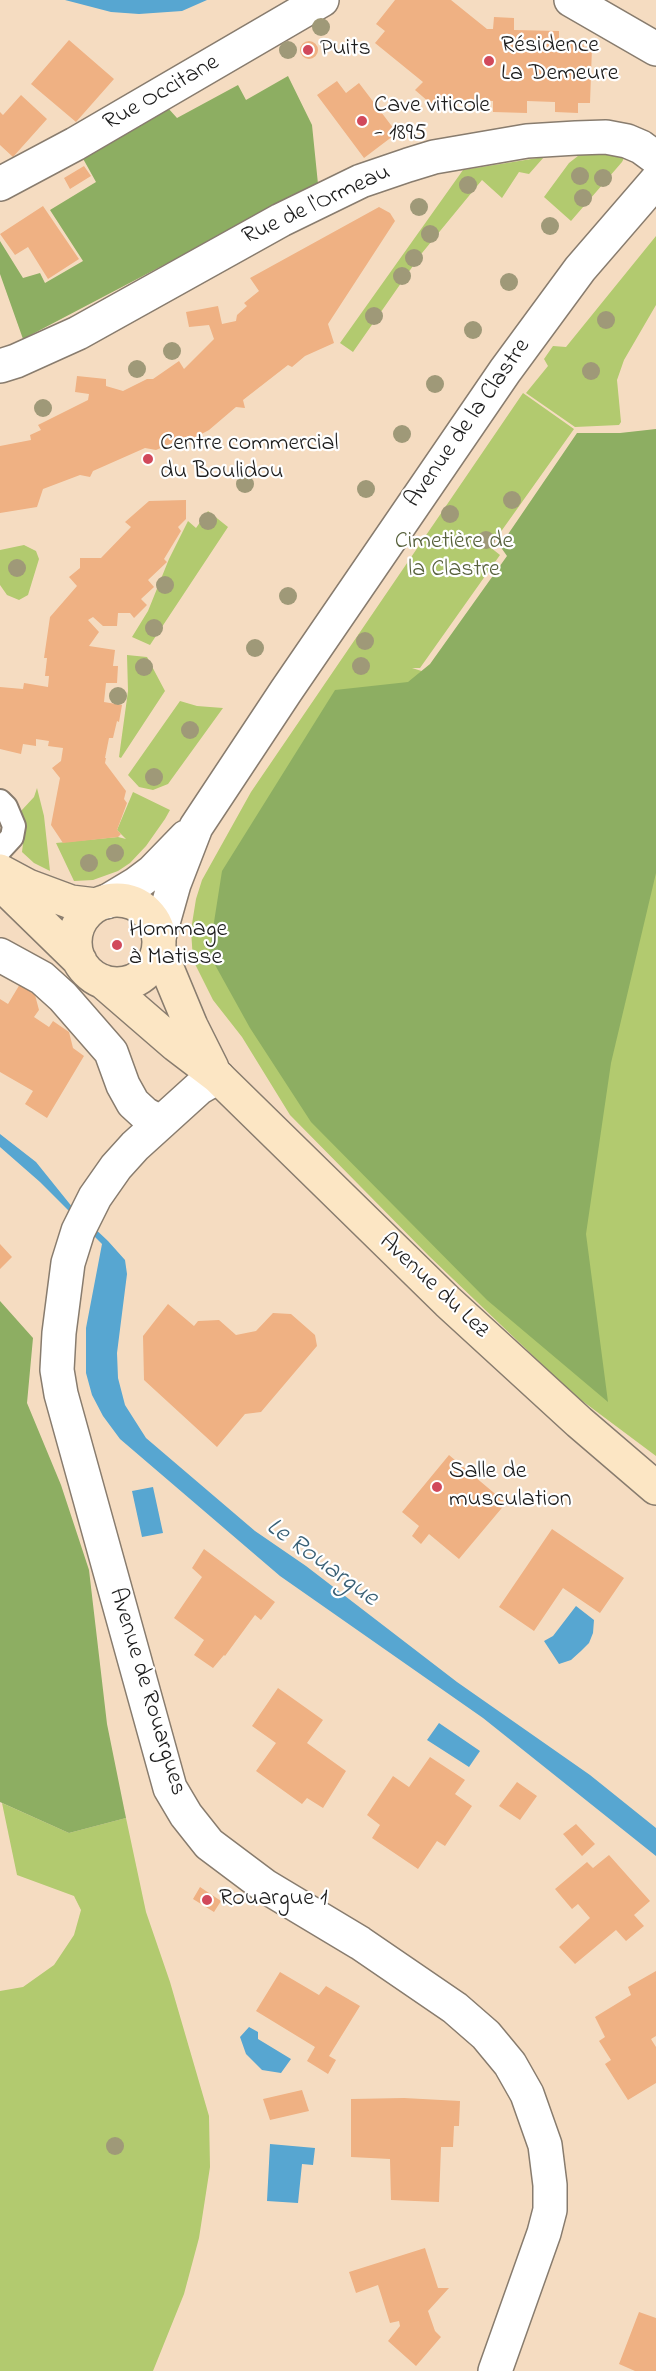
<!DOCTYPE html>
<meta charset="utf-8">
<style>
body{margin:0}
canvas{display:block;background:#f5dcc1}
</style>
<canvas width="656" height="2371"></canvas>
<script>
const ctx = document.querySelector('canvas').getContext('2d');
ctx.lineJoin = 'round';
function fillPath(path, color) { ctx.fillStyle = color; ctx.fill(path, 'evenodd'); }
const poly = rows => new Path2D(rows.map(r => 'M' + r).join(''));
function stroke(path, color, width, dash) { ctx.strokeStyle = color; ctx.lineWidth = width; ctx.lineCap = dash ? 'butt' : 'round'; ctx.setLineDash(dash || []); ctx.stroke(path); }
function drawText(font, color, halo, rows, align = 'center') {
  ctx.font = font + ' "Indie Flower",sans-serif'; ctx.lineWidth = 4.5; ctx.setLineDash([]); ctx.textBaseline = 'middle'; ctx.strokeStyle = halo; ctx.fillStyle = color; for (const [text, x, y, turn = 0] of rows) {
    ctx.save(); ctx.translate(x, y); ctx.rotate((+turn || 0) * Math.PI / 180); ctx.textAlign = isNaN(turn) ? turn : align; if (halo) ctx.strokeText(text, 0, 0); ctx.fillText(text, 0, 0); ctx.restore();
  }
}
const green = poly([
 [583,152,610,152,625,156,622,162,571,221,544,197,569,163],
 [544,157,529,174,519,172,502,198,482,180,422,253,353,352,340,343,463,170],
 [656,236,656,305,624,360,617,380,621,422,619,425,575,427,526,393,548,366,544,359,553,346,566,347],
 [523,393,574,429,490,547,500,555,420,668,412,668,504,697,656,696,656,1456,573,1394,429,1256,290,1115,242,1037,213,1000,193,960,191,930,196,899,202,880,251,792],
 [208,511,228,527,150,645,132,637,148,611,169,559,188,521,196,528],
 [24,545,36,551,39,559,28,595,19,600,7,595,0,585,0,550],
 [127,655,147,657,165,691,121,758,119,757,128,691],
 [180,701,197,706,223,708,168,784,153,790,139,787,128,775],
 [37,788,44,816,50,871,34,863,22,852,25,826,21,811,34,797],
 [133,792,170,810,165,819,146,846,130,863,118,871,93,880,74,881,56,843,118,837,126,839,117,830],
 [2,1803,69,1833,126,1818,146,1912,170,1982,209,2116,210,2167,199,2238,184,2294,153,2371,0,2371,0,1991,23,1987,54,1965,74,1935,81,1910,74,1896,17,1875]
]);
const forest = poly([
 [288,76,312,125,318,184,23,339,0,274,0,241,23,278,40,273,45,283,83,261,50,210,96,182,81,155,168,108,177,118,238,85,246,100],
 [656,429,656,873,611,1063,586,1234,608,1402,487,1300,311,1122,250,1028,209,954,222,871,335,690,408,682,430,664,507,556,500,546,577,433,620,433],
 [0,1301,33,1338,27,1403,61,1485,89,1570,107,1724,126,1818,69,1833,0,1802]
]);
const water = poly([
 [65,0,207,0,182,11,139,14,111,12],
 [0,1134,36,1162,73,1208,108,1241,125,1260,127,1274,117,1353,118,1378,125,1405,146,1438,255,1531,306,1566,457,1682,590,1775,656,1828,656,1856,483,1718,280,1576,120,1439,103,1416,92,1395,86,1373,86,1328,102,1244,40,1182,0,1147],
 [153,1487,163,1533,142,1537,132,1491],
 [576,1606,594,1620,593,1633,589,1643,581,1651,571,1660,559,1664,544,1641,553,1636],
 [439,1723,480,1751,469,1767,427,1740],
 [249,2027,258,2032,258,2039,291,2059,281,2073,262,2070,246,2054,240,2037],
 [270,2144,315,2148,313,2165,302,2164,298,2203,267,2201]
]);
const building = poly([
 [395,0,451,0,487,29,493,29,494,17,514,18,514,30,559,31,559,43,583,44,584,47,592,47,590,103,578,103,578,113,555,112,555,102,527,101,527,113,493,112,493,101,445,99,437,109,415,90,423,82,375,43,385,31,376,24],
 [69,40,114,79,76,122,31,84],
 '300 50a9 9 0 1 1 18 0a9 9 0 1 1-18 0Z',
 [337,81,346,93,359,83,397,133,364,158,317,95],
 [21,95,47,119,13,157,0,145,0,112,3,115],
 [84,166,91,176,70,189,64,178],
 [43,206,79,259,48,279,28,247,15,255,0,234],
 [379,207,390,213,395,221,328,324,334,343,305,356,292,367,288,365,243,400,245,408,236,407,209,430,181,445,179,440,156,450,145,448,93,471,90,477,80,475,43,489,37,507,0,513,0,446,31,440,30,435,41,430,38,425,88,400,89,394,75,392,77,376,106,379,106,386,123,391,147,379,153,379,179,361,184,369,214,339,209,325,189,327,186,312,218,306,222,324,236,321,237,315,247,306,244,303,259,291,250,278],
 [186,500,186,519,178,527,181,531,164,559,167,562,148,580,154,587,141,599,147,605,134,618,130,613,118,613,117,626,103,626,93,617,88,620,99,632,89,646,115,650,113,666,118,666,117,683,106,683,104,702,122,705,119,722,117,721,113,738,109,738,105,758,106,758,105,763,126,791,124,799,127,803,117,830,121,834,118,837,63,843,51,825,60,778,52,768,61,761,63,748,48,746,49,741,36,739,36,746,23,744,21,754,0,749,0,687,23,689,24,683,48,687,49,676,45,676,47,658,44,658,50,617,77,586,69,577,80,568,80,558,101,558,131,527,125,522,149,501],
 [20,984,35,995,39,1010,34,1017,49,1027,53,1021,69,1032,73,1048,84,1056,47,1118,25,1104,33,1091,0,1072,0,999,8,1004],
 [0,1244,12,1257,0,1269],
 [168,1304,194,1326,198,1321,219,1320,236,1335,256,1331,273,1313,291,1314,315,1335,317,1346,261,1412,245,1414,217,1447,144,1380,143,1336],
 [449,1455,506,1503,459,1559,429,1534,421,1544,412,1536,419,1526,402,1512],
 [552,1529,624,1578,600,1613,563,1588,534,1631,499,1607],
 [204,1549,275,1602,261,1620,255,1615,225,1656,224,1655,213,1668,194,1655,204,1640,174,1618,202,1577,192,1568],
 [278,1688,323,1720,307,1743,346,1771,323,1808,307,1798,302,1804,256,1771,276,1743,252,1726],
 [430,1757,465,1780,455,1794,472,1806,445,1846,437,1841,418,1869,372,1838,380,1825,367,1815,393,1776,409,1787],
 [517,1782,537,1796,520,1820,499,1806],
 [576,1824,595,1844,582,1856,563,1834],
 [609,1855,650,1901,634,1915,644,1926,626,1941,616,1930,575,1964,559,1947,590,1918,578,1904,572,1909,555,1889,587,1862,593,1868],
 [200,1887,221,1901,214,1912,193,1899],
 [656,1971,656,2036,651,2039,656,2047,656,2083,628,2100,605,2064,611,2060,599,2041,605,2037,595,2017,631,1995,628,1987],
 [280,1972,319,1995,326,1986,360,2006,329,2056,336,2060,328,2074,307,2061,315,2047,256,2011],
 [302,2090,309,2111,270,2120,263,2099],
 [404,2098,460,2101,459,2126,454,2126,453,2147,441,2147,439,2202,391,2200,390,2159,351,2157,351,2099],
 [425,2248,438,2288,449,2288,428,2311,435,2331,441,2337,416,2366,388,2341,400,2326,399,2321,390,2323,378,2285,356,2293,349,2272],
 [639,2312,656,2318,656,2371,635,2371,619,2364]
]);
const lane = poly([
 [0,801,6,807,14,826,12,837,0,850]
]);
const street = poly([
 [571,0,656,49],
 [0,184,75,144,322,0],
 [0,366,16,361,78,333,281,220,361,181,408,165,434,157,527,141,576,138,606,137,627,141,641,147,656,158],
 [106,902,136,884,152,872,186,837],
 [159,937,174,884,196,827,286,691,505,371,580,269,656,181],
 [0,955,42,978,63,997,111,1052,123,1085,133,1103,145,1114,160,1122],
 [218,1077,199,1088,135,1146,116,1167,95,1197,78,1231,68,1263,59,1333,57,1370,61,1394,170,1788,186,1815,209,1844,265,1886,360,1943,455,2008,486,2035,510,2064,527,2094,545,2145,550,2185,550,2210,544,2233,495,2371]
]);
const secondary = poly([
 [0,871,28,886,71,902,96,905],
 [0,883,80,961],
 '75 942a42 42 0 1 1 84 0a42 42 0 1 1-84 0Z',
 [159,949,191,1026,212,1068],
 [102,981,176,1045,218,1077,448,1302,579,1422,656,1488]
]);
const trees = [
 [321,27],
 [288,50],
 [580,176],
 [603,178],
 [468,185],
 [583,198],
 [419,207],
 [550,226],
 [430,234],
 [414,258],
 [402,276],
 [509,282],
 [374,316],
 [606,320],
 [473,330],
 [172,351],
 [137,369],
 [591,371],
 [435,384],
 [43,408],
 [402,434],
 [245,484],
 [366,489],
 [512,500],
 [450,514],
 [208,521],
 [486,540],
 [17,568],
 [165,585],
 [288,596],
 [154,628],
 [365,641],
 [255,648],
 [361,666],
 [144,667],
 [118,696],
 [190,730],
 [154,777],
 [115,853],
 [89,863],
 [115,2146]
];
const markers = [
 [308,50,6,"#d1495b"],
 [489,61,6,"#d1495b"],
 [362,121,6,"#d1495b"],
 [148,459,6,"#d1495b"],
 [117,945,6,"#d1495b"],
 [437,1487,6,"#d1495b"],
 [207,1900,6,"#d1495b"]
];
const poiNames = [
 ["Résidence",501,47],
 ["La Demeure",501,75],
 ["Puits",320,50],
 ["Cave viticole",374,107],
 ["- 1895",374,135],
 ["Centre commercial",160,445],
 ["du Boulidou",160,473],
 ["Hommage",129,931],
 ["à Matisse",129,959],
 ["Salle de",449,1473],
 ["musculation",449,1501],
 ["Rouargue 1",219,1900]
];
const streetNames = [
 ["Rue Occitane",162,94,-30],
 ["Rue de l'Ormeau",317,206,-25],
 ["Avenue de la Clastre",469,424,-55],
 ["Avenue du Lez",433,1287,43],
 ["Avenue de Rouargues",146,1692,73]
];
const parkNames = [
 ["Cimetière de",454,543],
 ["la Clastre",454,571]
];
const waterNames = [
 ["Le Rouargue",321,1564,36]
];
fillPath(green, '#b2ca6f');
fillPath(forest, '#8dae62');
fillPath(water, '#57a6d1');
fillPath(building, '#efb183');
stroke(lane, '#887c6e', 26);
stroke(street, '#887c6e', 36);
stroke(secondary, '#887c6e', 36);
stroke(lane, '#fff', 22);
stroke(street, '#fff', 33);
stroke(secondary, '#fce6c4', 33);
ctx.fillStyle = '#9f9978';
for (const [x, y] of trees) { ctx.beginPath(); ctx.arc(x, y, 9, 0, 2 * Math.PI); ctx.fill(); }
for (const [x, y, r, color] of markers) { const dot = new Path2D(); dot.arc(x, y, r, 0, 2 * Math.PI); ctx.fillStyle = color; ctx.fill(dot); stroke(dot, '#fff', 2); }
drawText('24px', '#1c1c1c', '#fff', poiNames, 'left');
drawText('24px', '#1c1c1c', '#fff', streetNames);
drawText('24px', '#58623d', '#fff', parkNames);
drawText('italic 26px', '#3a6176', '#fff', waterNames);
</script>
